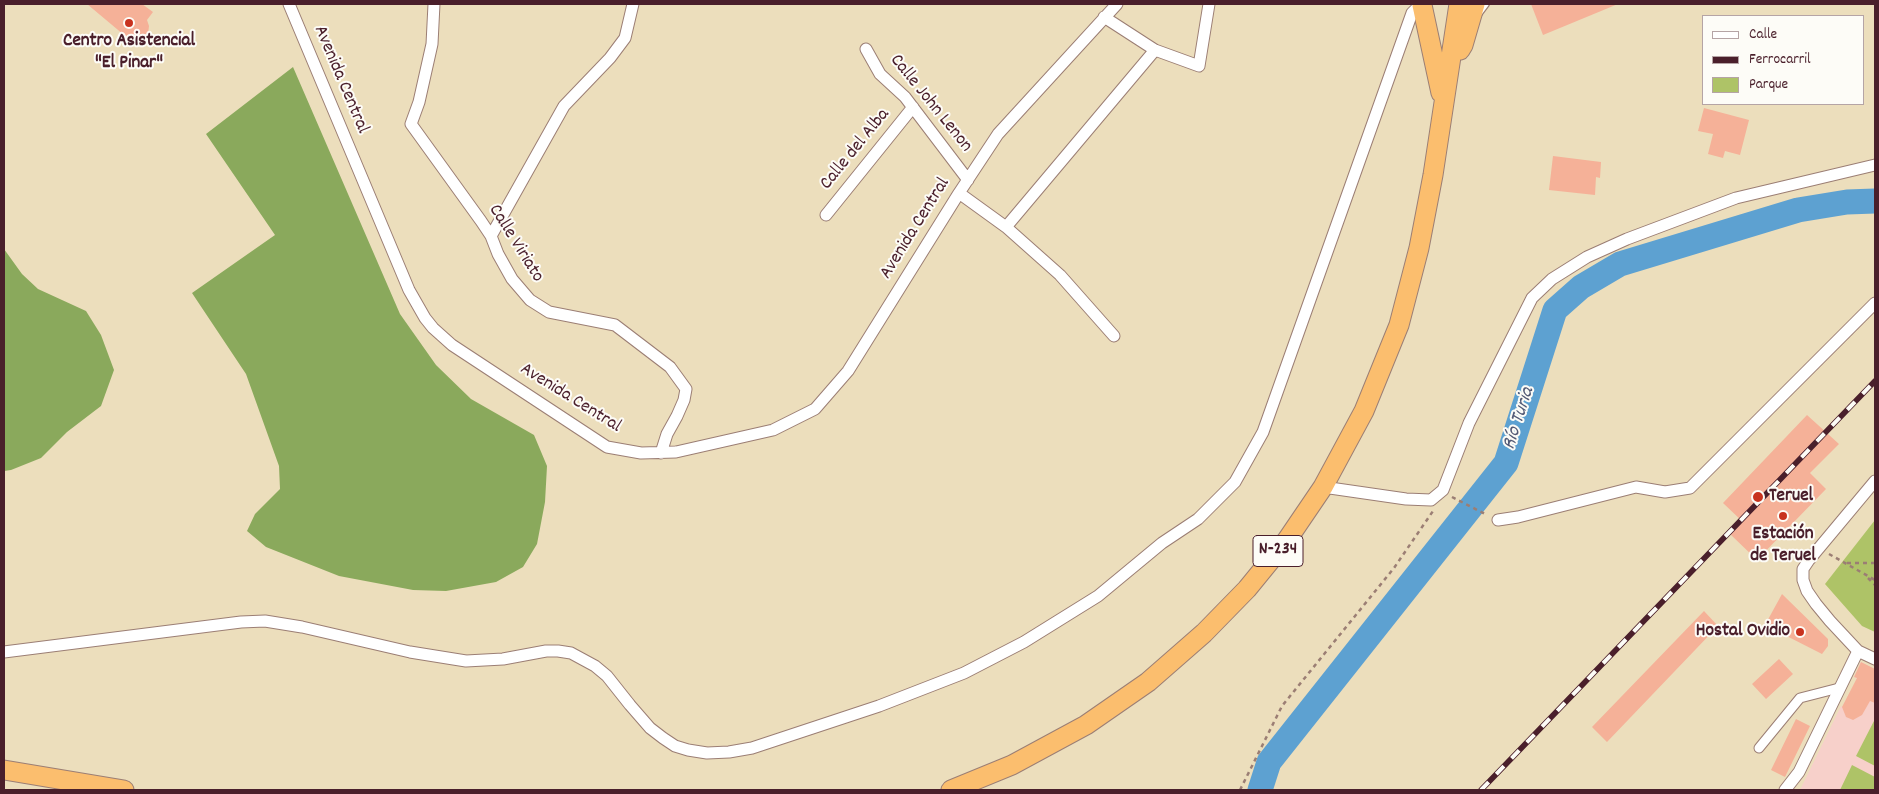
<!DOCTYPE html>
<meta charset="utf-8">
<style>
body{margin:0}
#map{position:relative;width:1879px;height:794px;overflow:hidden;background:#ecdebc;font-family:Dekko,sans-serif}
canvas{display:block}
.frame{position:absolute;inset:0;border:5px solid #4a1f2b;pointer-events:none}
.legend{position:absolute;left:1702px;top:15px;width:162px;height:90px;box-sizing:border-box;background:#fdfcf7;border:1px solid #b5a4a5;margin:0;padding:6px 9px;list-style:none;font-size:15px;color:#4a1f2b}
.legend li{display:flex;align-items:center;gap:10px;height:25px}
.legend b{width:25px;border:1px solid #b5a4a5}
</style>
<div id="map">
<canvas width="1879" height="794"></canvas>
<div class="frame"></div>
<ul class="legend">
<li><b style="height:6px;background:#fff"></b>Calle</li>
<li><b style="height:6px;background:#4a1f2b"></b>Ferrocarril</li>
<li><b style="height:14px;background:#aec367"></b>Parque</li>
</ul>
</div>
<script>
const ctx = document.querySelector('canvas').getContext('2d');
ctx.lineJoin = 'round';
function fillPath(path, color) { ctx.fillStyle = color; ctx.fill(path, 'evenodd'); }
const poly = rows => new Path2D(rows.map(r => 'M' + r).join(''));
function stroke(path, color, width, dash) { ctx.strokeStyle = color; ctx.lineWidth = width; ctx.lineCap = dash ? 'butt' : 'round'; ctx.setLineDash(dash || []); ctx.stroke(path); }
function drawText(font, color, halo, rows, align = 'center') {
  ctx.font = font + ' Dekko,sans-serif'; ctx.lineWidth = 4; ctx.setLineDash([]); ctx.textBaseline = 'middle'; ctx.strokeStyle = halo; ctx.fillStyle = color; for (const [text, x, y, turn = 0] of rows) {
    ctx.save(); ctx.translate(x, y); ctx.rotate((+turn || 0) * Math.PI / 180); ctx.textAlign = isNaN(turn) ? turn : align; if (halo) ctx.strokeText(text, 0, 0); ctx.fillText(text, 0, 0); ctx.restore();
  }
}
const built = poly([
 [1861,662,1875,669,1875,790,1800,790,1841,706,1842,707,1857,679,1854,677]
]);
const green = poly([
 [1875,520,1875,632,1862,626,1825,584],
 [1875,719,1875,766,1856,756],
 [1852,765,1875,777,1875,790,1840,790]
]);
const forest = poly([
 [293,67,400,314,436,365,471,399,534,435,547,466,545,502,537,544,523,567,496,582,446,591,413,590,339,576,266,547,247,531,255,514,280,489,279,466,246,374,192,293,275,235,206,134],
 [4,249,22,274,38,289,86,311,101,335,114,370,101,406,67,432,41,458,11,470,4,471]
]);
const river = poly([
 [1260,790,1269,762,1506,463,1555,310,1581,287,1620,264,1798,210,1847,202,1875,201]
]);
const building = poly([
 [87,4,142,4,153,12,147,20,149,26,148,34,144,38,140,38,134,35,130,40],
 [1531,4,1618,4,1543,35],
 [1704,108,1749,120,1740,155,1725,151,1723,158,1708,154,1713,134,1698,131],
 [1553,156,1601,162,1600,178,1596,177,1595,195,1549,190],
 [1807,415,1839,444,1810,473,1826,489,1757,560,1730,534,1743,522,1723,503],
 [1782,594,1828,639,1828,646,1822,654,1765,625],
 [1704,611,1718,626,1607,742,1592,727],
 [1779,659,1793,674,1766,699,1752,684],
 [1861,662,1875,669,1875,703,1870,701,1862,715,1853,720,1846,717,1842,707,1857,678,1854,677],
 [1796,719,1810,726,1785,777,1771,770]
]);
const path = poly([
 [1452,497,1487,515],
 [1829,554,1875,580],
 [1847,563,1875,563],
 [1868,578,1875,585],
 [1240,790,1282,706,1394,568,1433,511]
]);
const service = poly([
 [1477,16,1486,4]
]);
const pedestrian = poly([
 [1759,748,1800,698,1839,688]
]);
const minor = poly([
 [289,4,409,290,425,318,433,328,452,345,607,447,641,453,676,452,773,430,815,409,848,371,959,193,998,134,1117,4],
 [434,4,432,44,419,102,411,124,481,221,491,236,498,254,512,279,530,300,549,312,615,325,670,367,686,389,684,400,677,416,667,434,661,453],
 [1104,17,1155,50,1199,66,1209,4],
 [866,49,880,74,905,97,968,180],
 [959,193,1006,227,1060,275,1114,336],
 [826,215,913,107],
 [1006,227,1155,50],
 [491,236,564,106,610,58,625,38,633,4],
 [1875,481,1809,560,1803,569,1803,580,1807,591,1816,604,1830,621,1858,651,1875,659],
 [1323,487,1406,499,1431,500,1443,490,1469,423,1532,298,1552,279,1587,257,1627,239,1736,198,1875,165],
 [1498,520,1518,517,1636,487,1665,492,1690,488,1875,303],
 [4,652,241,622,265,621,302,627,410,652,466,661,503,659,546,651,558,651,571,653,595,666,607,676,630,705,650,728,663,738,675,746,688,750,707,753,729,752,752,748,879,706,964,673,1024,642,1098,596,1162,543,1198,519,1235,482,1263,432,1412,13,1417,8,1422,5],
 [1785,790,1799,772,1858,651]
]);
const trunk = poly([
 [1422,5,1441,93],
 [1460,50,1463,45,1475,4],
 [4,770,124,790],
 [951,790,1012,765,1086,725,1148,682,1204,633,1247,589,1287,540,1323,487,1364,411,1399,325,1419,248,1433,175,1459,4]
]);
const rail = poly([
 [1481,790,1875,381]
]);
const markers = [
 [129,23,5,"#c8321e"],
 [1758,497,6,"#c8321e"],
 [1783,516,5,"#c8321e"],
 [1800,632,5,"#c8321e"]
];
const shields = [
 [1278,551,50]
];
const shieldNames = [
 ["N-234",1278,551]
];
const poiNames = [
 ["Centro Asistencial",129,42],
 ["\"El Pinar\"",129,64],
 ["Teruel",1769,497,"left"],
 ["Estación",1783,535],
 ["de Teruel",1783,557],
 ["Hostal Ovidio",1790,632,"right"]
];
const streetNames = [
 ["Avenida Central",340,80,67],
 ["Calle John Lenon",930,104,51],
 ["Calle del Alba",856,150,-51],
 ["Avenida Central",916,229,-58],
 ["Calle Viriato",515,244,58],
 ["Avenida Central",570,399,32]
];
const waterNames = [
 ["Río Turia",1520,419,-72]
];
fillPath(built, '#f7d0ca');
fillPath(green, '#aec367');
fillPath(forest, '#8aa95c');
stroke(river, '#5da1d1', 25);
fillPath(building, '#f5b198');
stroke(service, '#9b7e74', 8);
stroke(pedestrian, '#9b7e74', 11);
stroke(minor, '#9b7e74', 13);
stroke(trunk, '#9b7e74', 21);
stroke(path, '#9b7e74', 2.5, [4, 4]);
stroke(service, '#fff', 5.5);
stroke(pedestrian, '#fff', 9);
stroke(minor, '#fff', 11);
stroke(trunk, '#fbbe6e', 19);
stroke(rail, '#4a1f2b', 5.5);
stroke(rail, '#fdfcf7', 4, [11]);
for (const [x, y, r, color] of markers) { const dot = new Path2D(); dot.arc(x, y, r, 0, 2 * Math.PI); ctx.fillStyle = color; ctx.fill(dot); stroke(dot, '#fdfcf7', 2); }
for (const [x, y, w] of shields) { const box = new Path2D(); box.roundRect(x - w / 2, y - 15.5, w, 31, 4); ctx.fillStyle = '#fdfcf7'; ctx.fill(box); stroke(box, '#4a1f2b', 1); }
drawText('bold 18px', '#4a1f2b', null, shieldNames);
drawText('bold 19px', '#4a1f2b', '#fdfcf7', poiNames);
drawText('19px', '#4a1f2b', '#fdfcf7', streetNames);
drawText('italic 20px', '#535a76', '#fdfcf7', waterNames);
</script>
